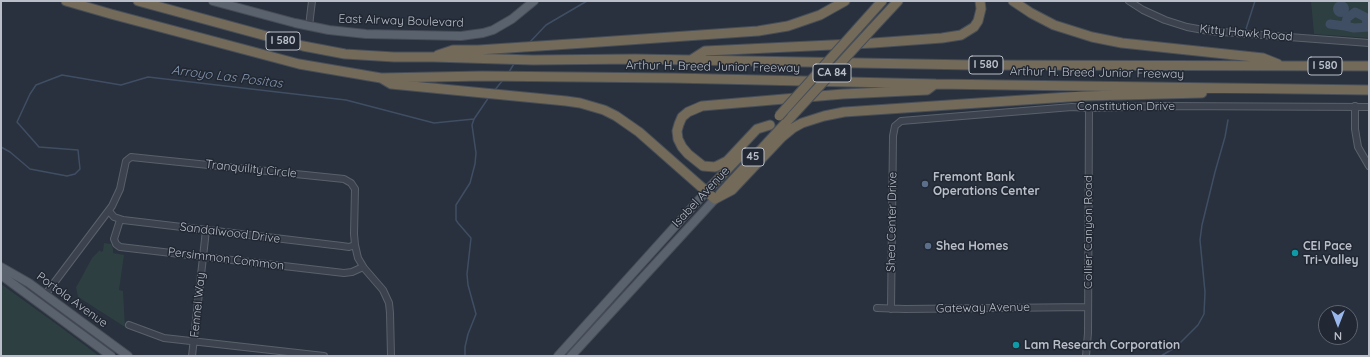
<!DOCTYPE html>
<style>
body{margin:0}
#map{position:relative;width:1370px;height:357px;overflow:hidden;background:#28313d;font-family:Quicksand,sans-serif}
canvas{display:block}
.frame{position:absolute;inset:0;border:2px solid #b9bec8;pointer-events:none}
.north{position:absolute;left:1318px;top:305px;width:40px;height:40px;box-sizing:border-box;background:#212833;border:1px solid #5e646f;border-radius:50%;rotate:180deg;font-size:11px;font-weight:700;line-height:16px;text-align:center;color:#b9bec8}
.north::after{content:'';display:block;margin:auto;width:14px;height:18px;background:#9ab7ec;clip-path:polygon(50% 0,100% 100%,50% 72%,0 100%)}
</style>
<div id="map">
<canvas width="1370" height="357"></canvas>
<div class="frame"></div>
<div class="north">N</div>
</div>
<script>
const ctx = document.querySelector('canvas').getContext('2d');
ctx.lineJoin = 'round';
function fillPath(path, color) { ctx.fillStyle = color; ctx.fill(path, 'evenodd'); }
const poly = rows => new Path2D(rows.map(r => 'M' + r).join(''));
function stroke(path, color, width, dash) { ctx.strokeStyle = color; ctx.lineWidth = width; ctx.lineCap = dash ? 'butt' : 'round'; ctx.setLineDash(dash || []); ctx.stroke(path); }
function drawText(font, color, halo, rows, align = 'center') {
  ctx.font = font + ' Quicksand,sans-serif'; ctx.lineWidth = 3; ctx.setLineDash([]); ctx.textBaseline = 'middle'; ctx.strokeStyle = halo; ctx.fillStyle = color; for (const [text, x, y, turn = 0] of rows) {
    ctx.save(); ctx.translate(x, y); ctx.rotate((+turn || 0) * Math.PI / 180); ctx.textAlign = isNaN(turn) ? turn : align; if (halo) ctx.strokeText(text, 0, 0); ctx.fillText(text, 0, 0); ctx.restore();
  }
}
const green = poly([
 [1311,1,1369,1,1369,38,1314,34],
 [104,243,111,244,113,249,113,253,124,255,119,290,123,291,125,327,78,297,76,287,78,284,92,258,100,250,101,252,103,251],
 [1,284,62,328,99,356,1,356]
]);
const water = poly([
 '1333 9a8 8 0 1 1 16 0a8 8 0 1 1-16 0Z'
]);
const stream = poly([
 [1246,29,1255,1],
 [529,43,546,25,587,1],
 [509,72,515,62],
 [494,91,503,80],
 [1,147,10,152,30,169,67,176,75,174,80,169,78,150,39,147,17,122,30,94,36,85,62,75,121,85,148,77,346,100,434,123,474,119],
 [465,356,465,347,468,334,476,314,468,285,467,274,471,238,458,223,456,220,456,205,470,183,475,164,476,153,472,125,474,119,489,97],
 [1161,356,1176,347,1198,325,1204,314,1205,292,1200,240,1202,225,1215,172,1225,137,1228,120]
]);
const river = poly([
 [1330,24,1345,26,1354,28,1369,27],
 [1345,26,1347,18,1355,12,1365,17,1367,21,1366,26]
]);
const minor = poly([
 [1129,1,1143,10,1165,20,1187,27,1209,31,1369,43],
 [309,26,312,1],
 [1355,106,1355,129,1358,147,1369,166],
 [109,211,114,217,123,220,342,246,349,247,355,245],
 [120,220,114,239,116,244,120,247,344,273,352,272,363,267],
 [45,295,112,206,120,189,126,161,131,157,344,179,351,183,355,189,354,234,355,245,358,258,364,268,383,290,389,303,390,313,391,356],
 [877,308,905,309,1088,307],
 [891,309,893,136,895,126,901,121,1072,107,1089,108,1163,106,1369,107],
 [129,325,164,338,324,356],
 [192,356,206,230],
 [1086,356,1088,333,1089,108]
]);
const major = poly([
 [213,1,295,23,329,30,366,34,461,36,483,33,493,30,512,19,534,1],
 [1,267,29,283,128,356],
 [1,275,111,356],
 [558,356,706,192],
 [571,356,715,199]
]);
const highway = poly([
 [66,1,111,14,299,64,381,78,482,76,672,78,935,84,1369,90],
 [138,1,303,46,345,54,394,57,433,57,533,60,635,59,973,65,1369,66],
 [1013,1,1031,13,1054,25,1092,37,1122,43,1263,58,1278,64],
 [857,29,882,1],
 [871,30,898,1],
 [438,55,453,50,478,50,585,43,758,31,788,26,820,15,845,1],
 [691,60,705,51,873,43,942,38,961,35,974,27,978,21,981,9,980,1],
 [381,78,391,84,566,101,580,103,604,110,616,116,639,132,715,199],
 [770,125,757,129,727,161,715,167,703,166,688,154,682,147,678,139,677,131,679,124,682,117,688,112,702,106,843,94,927,90,935,84],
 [706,192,742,154],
 [720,194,792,116],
 [715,199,732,190,782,137,793,128,802,123,824,116,844,112,1083,96,1202,93]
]);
const highwayBridge = poly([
 [779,116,857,29],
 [792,116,871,30]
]);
const markers = [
 [925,184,4,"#5c6f8a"],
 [928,246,4,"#5c6f8a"],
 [1295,253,4,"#0f9aa8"],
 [1016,345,4,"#0f9aa8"]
];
const shields = [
 [283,41,34],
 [986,65,34],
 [1325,66,34],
 [832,73,38],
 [753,157,22]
];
const shieldNames = [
 ["I 580",283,41],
 ["I 580",986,65],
 ["I 580",1325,66],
 ["CA 84",832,73],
 ["45",753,157]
];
const streetNames = [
 ["East Airway Boulevard",401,21,2],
 ["Kitty Hawk Road",1246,33,5],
 ["Arthur H. Breed Junior Freeway",713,67,1],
 ["Arthur H. Breed Junior Freeway",1097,73,1],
 ["Constitution Drive",1126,106],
 ["Tranquility Circle",251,169,6],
 ["Isabel Avenue",701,197,-47],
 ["Shea Center Drive",892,222,-89],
 ["Collier Canyon Road",1088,232,-90],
 ["Sandalwood Drive",230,233,7],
 ["Persimmon Common",226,259,7],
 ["Portola Avenue",72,300,36],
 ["Fennel Way",198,305,-84],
 ["Gateway Avenue",983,308,-1]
];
const poiNames = [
 ["Fremont Bank",933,177],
 ["Operations Center",933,191],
 ["Shea Homes",936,246],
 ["CEI Pace",1303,246],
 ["Tri-Valley",1303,260],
 ["Lam Research Corporation",1024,345]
];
const waterNames = [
 ["Arroyo Las Positas",227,77,7]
];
fillPath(green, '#2d3f40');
fillPath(water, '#404e64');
stroke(stream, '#404e64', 1.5);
stroke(river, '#404e64', 9);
stroke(minor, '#5a616b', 8);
stroke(major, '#464c57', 10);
stroke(highway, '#474e58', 11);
stroke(minor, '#3c434e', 6);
stroke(major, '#5a626d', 8);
stroke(highway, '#736a5a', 9);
stroke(highwayBridge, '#474e58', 11, []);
stroke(highwayBridge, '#736a5a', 9);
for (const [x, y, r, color] of markers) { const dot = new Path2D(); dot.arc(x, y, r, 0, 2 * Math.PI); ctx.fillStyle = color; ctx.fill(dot); stroke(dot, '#212833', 1.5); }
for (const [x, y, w] of shields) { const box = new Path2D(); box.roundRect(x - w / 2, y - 9, w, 18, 3); ctx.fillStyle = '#212833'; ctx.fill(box); stroke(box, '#b9bec8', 1); }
drawText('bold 11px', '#b9bec8', null, shieldNames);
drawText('12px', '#b9bec8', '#212833', streetNames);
drawText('bold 12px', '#b9bec8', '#212833', poiNames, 'left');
drawText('italic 13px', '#8494ac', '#212833', waterNames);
</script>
